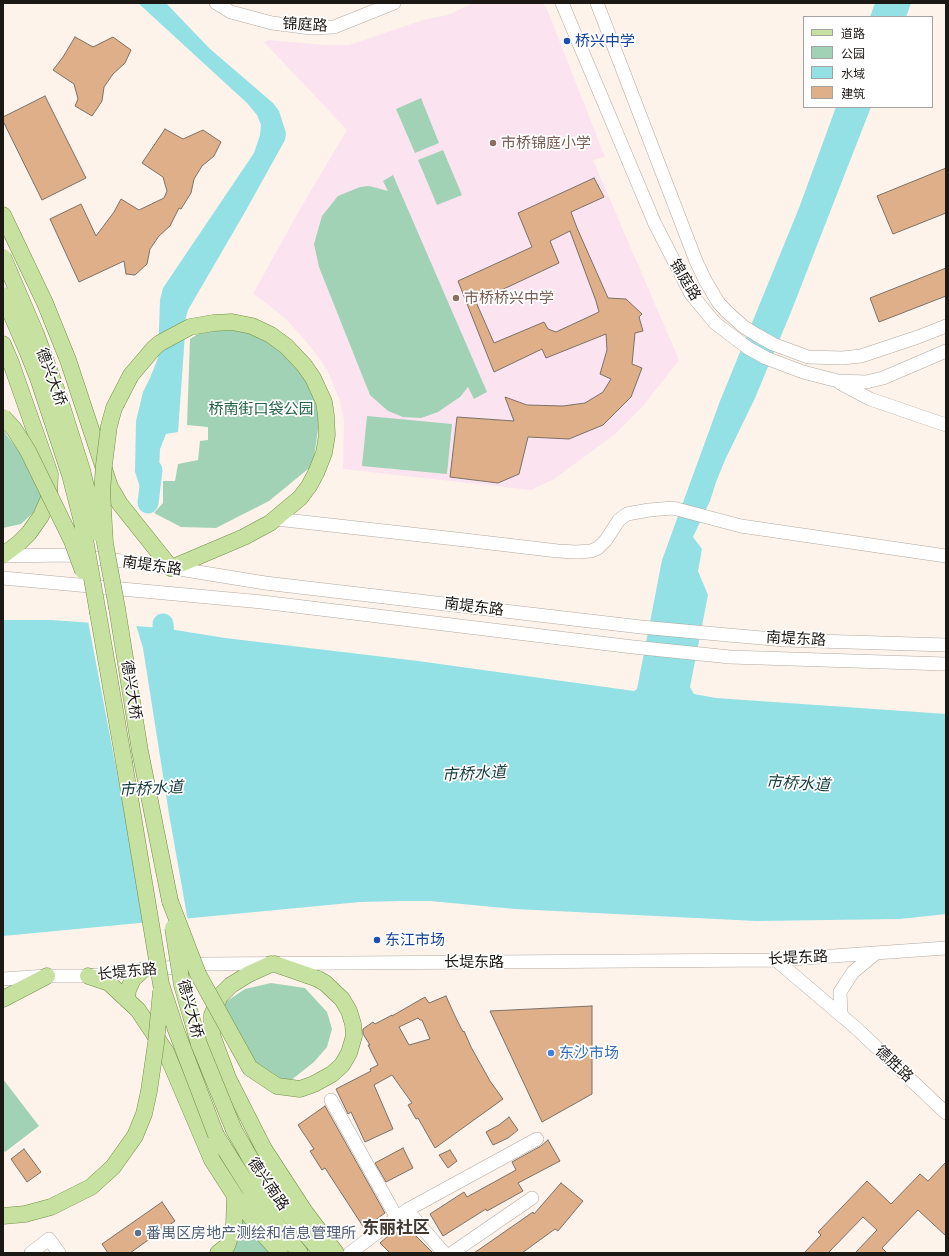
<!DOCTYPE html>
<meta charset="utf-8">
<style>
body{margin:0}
#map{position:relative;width:949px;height:1256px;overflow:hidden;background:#fdf3eb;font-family:"Alegreya Sans","Noto Sans SC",sans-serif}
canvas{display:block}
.frame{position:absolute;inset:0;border:4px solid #1c1814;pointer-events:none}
.legend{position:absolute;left:803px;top:16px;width:130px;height:92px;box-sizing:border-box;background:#fff;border:1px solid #a4a3a1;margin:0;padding:5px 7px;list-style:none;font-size:12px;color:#1c1814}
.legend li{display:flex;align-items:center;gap:8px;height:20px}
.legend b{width:20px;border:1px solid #a4a3a1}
</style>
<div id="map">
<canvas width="949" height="1256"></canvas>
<div class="frame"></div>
<ul class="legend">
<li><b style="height:5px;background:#c7e2a0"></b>道路</li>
<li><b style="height:11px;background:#a1d2b6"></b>公园</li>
<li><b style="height:11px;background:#93e0e5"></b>水域</li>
<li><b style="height:11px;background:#deaf88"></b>建筑</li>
</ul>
</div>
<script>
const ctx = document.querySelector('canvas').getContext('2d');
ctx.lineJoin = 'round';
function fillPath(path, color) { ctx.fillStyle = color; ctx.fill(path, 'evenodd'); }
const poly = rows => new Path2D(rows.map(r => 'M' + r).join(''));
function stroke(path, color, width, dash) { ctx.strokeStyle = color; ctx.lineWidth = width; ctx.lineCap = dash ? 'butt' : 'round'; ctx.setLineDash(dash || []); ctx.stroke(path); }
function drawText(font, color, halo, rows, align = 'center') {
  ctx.font = font + ' "Alegreya Sans","Noto Sans SC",sans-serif'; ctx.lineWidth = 3.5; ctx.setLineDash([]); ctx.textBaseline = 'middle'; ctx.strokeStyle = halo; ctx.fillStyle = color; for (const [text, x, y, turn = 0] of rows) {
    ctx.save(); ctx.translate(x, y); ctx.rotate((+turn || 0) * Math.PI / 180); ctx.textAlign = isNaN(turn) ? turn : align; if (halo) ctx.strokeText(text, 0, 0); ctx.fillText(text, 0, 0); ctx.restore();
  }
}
const education = poly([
 [473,3,542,3,547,9,605,157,593,160,679,360,644,405,614,435,554,479,531,490,343,469,344,420,340,402,330,376,322,362,304,339,286,319,266,303,253,294,300,209,347,130,264,42,270,40,325,45,349,45,423,20,448,15]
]);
const green = poly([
 [421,98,439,143,415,153,396,109],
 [443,150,462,195,437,205,418,160],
 [393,175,487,392,474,399,468,387,460,397,438,412,421,418,403,417,388,411,370,395,319,267,314,244,322,216,338,196,360,187,369,186,388,191,383,181],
 [223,325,260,334,280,346,313,384,320,415,313,465,269,501,216,528,181,527,154,513,163,503,163,481,175,481,178,464,198,460,200,441,208,440,208,427,187,425,190,339,198,334],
 [367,416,452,424,447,474,362,466],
 [3,430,20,453,41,496,36,510,21,524,3,528],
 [271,983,305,988,327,1012,332,1029,327,1047,314,1062,290,1081,262,1073,234,1028,224,1003,245,989],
 [3,1079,39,1126,5,1152,3,1149],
 [244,1215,277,1253,232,1253]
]);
const water = poly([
 [138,3,166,3,209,48,273,103,279,111,286,133,285,140,245,212,188,310,185,321,185,334,178,432,166,434,160,449,158,490,148,499,140,487,135,472,136,421,143,392,150,378,158,358,160,300,163,288,254,153,260,135,261,125,257,115,247,103],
 [875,3,911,3,906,17,870,17],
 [836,107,871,107,791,312,755,398,725,460,716,482,710,501,693,537,702,549,698,571,708,595,690,687,694,694,716,698,946,714,946,914,900,919,756,921,515,909,430,901,401,901,360,902,3,936,3,620,51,620,163,628,225,638,418,661,634,691,637,689,662,560,720,401,799,208]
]);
const pier = poly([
 [88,621,136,625,143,648,169,814,188,921,146,925]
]);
const river = poly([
 [148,503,152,470],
 [163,624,166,658]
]);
const building = poly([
 [75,37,93,47,113,37,131,50,125,63,113,74,104,87,102,101,92,116,75,106,78,99,74,84,53,70,63,57,75,37],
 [45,96,86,178,42,200,3,121,3,117,45,96],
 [165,129,183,139,203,130,221,142,214,156,202,166,194,179,191,193,181,209,179,208,170,226,159,236,150,249,147,264,135,275,126,274,124,261,79,282,50,219,81,204,96,236,114,212,121,199,139,210,164,198,167,191,163,177,142,163,165,129],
 [946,168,946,213,893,234,877,196,946,168],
 [594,178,604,197,571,212,577,228,608,298,626,299,642,314,639,317,643,331,635,333,632,364,642,368,631,397,603,425,569,439,528,437,519,474,498,483,450,477,457,417,514,421,505,397,527,405,563,406,585,403,603,392,611,379,600,374,607,350,606,334,546,358,542,349,494,372,458,281,532,247,518,213,594,178],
 [570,231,596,301,599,312,556,332,548,329,544,322,494,343,476,302,559,263,550,241,570,231],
 [946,268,946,296,879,322,870,298,946,268],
 [446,996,455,1016,463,1032,464,1031,471,1047,490,1081,503,1099,435,1148,418,1118,416,1119,408,1105,412,1103,392,1075,374,1085,393,1129,365,1142,351,1112,348,1114,336,1089,371,1071,370,1069,378,1065,368,1045,370,1045,363,1034,363,1029,373,1022,375,1024,392,1015,392,1016,425,997,429,1003,446,996],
 [418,1018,420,1020,422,1020,430,1039,409,1045,399,1027,418,1018],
 [592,1006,592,1094,542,1122,490,1011,592,1006],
 [325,1106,385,1213,364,1228,325,1168,322,1170,310,1151,314,1149,298,1125,325,1106],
 [509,1117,518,1130,508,1138,493,1145,486,1132,499,1125,509,1117],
 [548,1140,560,1161,518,1183,523,1191,487,1211,486,1209,443,1236,430,1214,464,1192,467,1197,516,1170,512,1162,541,1146,548,1140],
 [403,1148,413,1168,386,1182,375,1163,403,1148],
 [24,1149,41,1172,27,1182,11,1159,24,1149],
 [450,1150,457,1161,448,1168,439,1155,450,1150],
 [946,1162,946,1236,918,1210,882,1248,887,1253,855,1253,877,1230,863,1217,828,1253,804,1253,821,1235,818,1232,867,1181,891,1204,920,1174,928,1181,946,1162],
 [561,1183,583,1201,558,1231,555,1229,522,1253,474,1253,533,1212,534,1214,561,1183],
 [162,1202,175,1221,130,1253,108,1253,102,1244,162,1202],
 [403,1223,433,1253,390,1253,380,1243,403,1223]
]);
const minor = poly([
 [216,3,231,12,272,23,311,28,334,27,394,3],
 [562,3,655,224,691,294,715,323,748,348,766,358,803,372,838,381,866,382,883,378,946,351],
 [597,3,696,261,705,280,718,302,726,311,744,327,757,335,773,344,808,357,842,358,861,356,918,337,946,326],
 [840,383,870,399,946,425],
 [276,519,456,539,558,551,576,552,591,551,598,548,606,540,619,520,627,514,649,510,673,508,741,526,946,556],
 [3,556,67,555,149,564,265,583,641,627,728,635,785,640,946,645],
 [3,578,262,602,633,647,730,657,946,664],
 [776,960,856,1028,946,1113],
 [3,979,47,976,88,976,205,964,776,960,946,948],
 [841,1015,840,992,853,972,876,953],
 [331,1100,397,1218],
 [407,1210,444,1253],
 [31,1253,49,1239,59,1253],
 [350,1253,407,1210,537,1139],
 [452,1253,532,1198]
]);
const major = poly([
 [3,215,45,303,68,360,110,487,120,504,171,568,244,537,270,523,300,498,309,486,316,473],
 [3,344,11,363,50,474,49,498,41,516,29,533,19,543,3,555],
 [117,608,140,751,170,901],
 [98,613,124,762],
 [271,964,249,974,231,985,220,996,212,1015,212,1035,228,1078,264,1149,305,1212,336,1253],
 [275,964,318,979],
 [88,976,109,983,138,1010,166,1052,212,1160,235,1196,265,1236,280,1253],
 [3,999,47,976],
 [127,1000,128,990,133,979,143,970],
 [234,1130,269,1191,322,1253],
 [216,1135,258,1202,300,1253],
 [218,1253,227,1246,234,1225,235,1196]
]);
const majorBridge = poly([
 [3,257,36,334,59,397,82,470,97,533],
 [3,295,28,353,38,378,70,475,82,522,98,613],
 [3,417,14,429,28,451,72,541,83,571],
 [117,608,105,543,102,492,104,465,109,426,114,408,131,375,154,348,160,343,190,327,213,323,232,322,252,326,271,335,286,346,304,365,313,378,324,402,326,415,327,435,324,453,316,473],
 [124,762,161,984,176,1030,216,1135],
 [170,901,198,974,250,1068,277,1086,300,1089,314,1084,332,1074,342,1065,349,1053,354,1036,353,1024,349,1011,342,999,325,983,318,979],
 [173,928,182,985,199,1044,234,1130],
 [3,1216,25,1214,51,1207,91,1187,113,1167,135,1136,144,1114,149,1091,156,1043,161,991]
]);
const markers = [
 [567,41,4,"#1a4fb4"],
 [493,143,4,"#8d6e63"],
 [456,298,4,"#8d6e63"],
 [377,940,4,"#1a4fb4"],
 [551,1053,4,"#3f7fe0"],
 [138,1233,4,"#5c6f8a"]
];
const streetNames = [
 ["锦庭路",305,25,3],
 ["锦庭路",685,280,59],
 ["德兴大桥",51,377,70],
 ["南堤东路",152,566,8],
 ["南堤东路",474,607,7],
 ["南堤东路",796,639,3],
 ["德兴大桥",131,690,81],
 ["长堤东路",798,958,-3],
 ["长堤东路",474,962],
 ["长堤东路",127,972,-6],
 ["德兴大桥",190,1009,75],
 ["德胜路",894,1064,43],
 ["德兴南路",268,1184,56]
];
const transitNames = [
 ["桥兴中学",575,41],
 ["东江市场",385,940]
];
const educationNames = [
 ["市桥锦庭小学",501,143],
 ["市桥桥兴中学",464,298]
];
const parkNames = [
 ["桥南街口袋公园",261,409]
];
const shopNames = [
 ["东沙市场",559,1053]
];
const serviceNames = [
 ["番禺区房地产测绘和信息管理所",146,1233]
];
const waterNames = [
 ["市桥水道",474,774,-3],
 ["市桥水道",798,784,3],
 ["市桥水道",151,789,-3]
];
const quarterNames = [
 ["东丽社区",396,1228]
];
fillPath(education, '#fbe4f0');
fillPath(green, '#a1d2b6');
fillPath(water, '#93e0e5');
fillPath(pier, '#fdf3eb');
stroke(river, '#93e0e5', 21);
fillPath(building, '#deaf88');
stroke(building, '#7c7168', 1);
stroke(minor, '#b3a89e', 14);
stroke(major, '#738e45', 17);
stroke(minor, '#fff', 13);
stroke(major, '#c7e2a0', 16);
stroke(majorBridge, '#738e45', 17, []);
stroke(majorBridge, '#c7e2a0', 16);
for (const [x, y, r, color] of markers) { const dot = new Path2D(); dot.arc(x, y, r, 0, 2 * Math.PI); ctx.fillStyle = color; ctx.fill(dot); stroke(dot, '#fff', 1.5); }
drawText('15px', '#1c1814', '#fff', streetNames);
drawText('15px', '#164399', '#fff', transitNames, 'left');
drawText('15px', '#785e54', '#fff', educationNames, 'left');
drawText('15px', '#216344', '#fff', parkNames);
drawText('15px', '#366cbe', '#fff', shopNames, 'left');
drawText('15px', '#4e5e75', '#fff', serviceNames, 'left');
drawText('italic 16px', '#163c3e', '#fff', waterNames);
drawText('bold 17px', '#41372f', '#fff', quarterNames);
</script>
